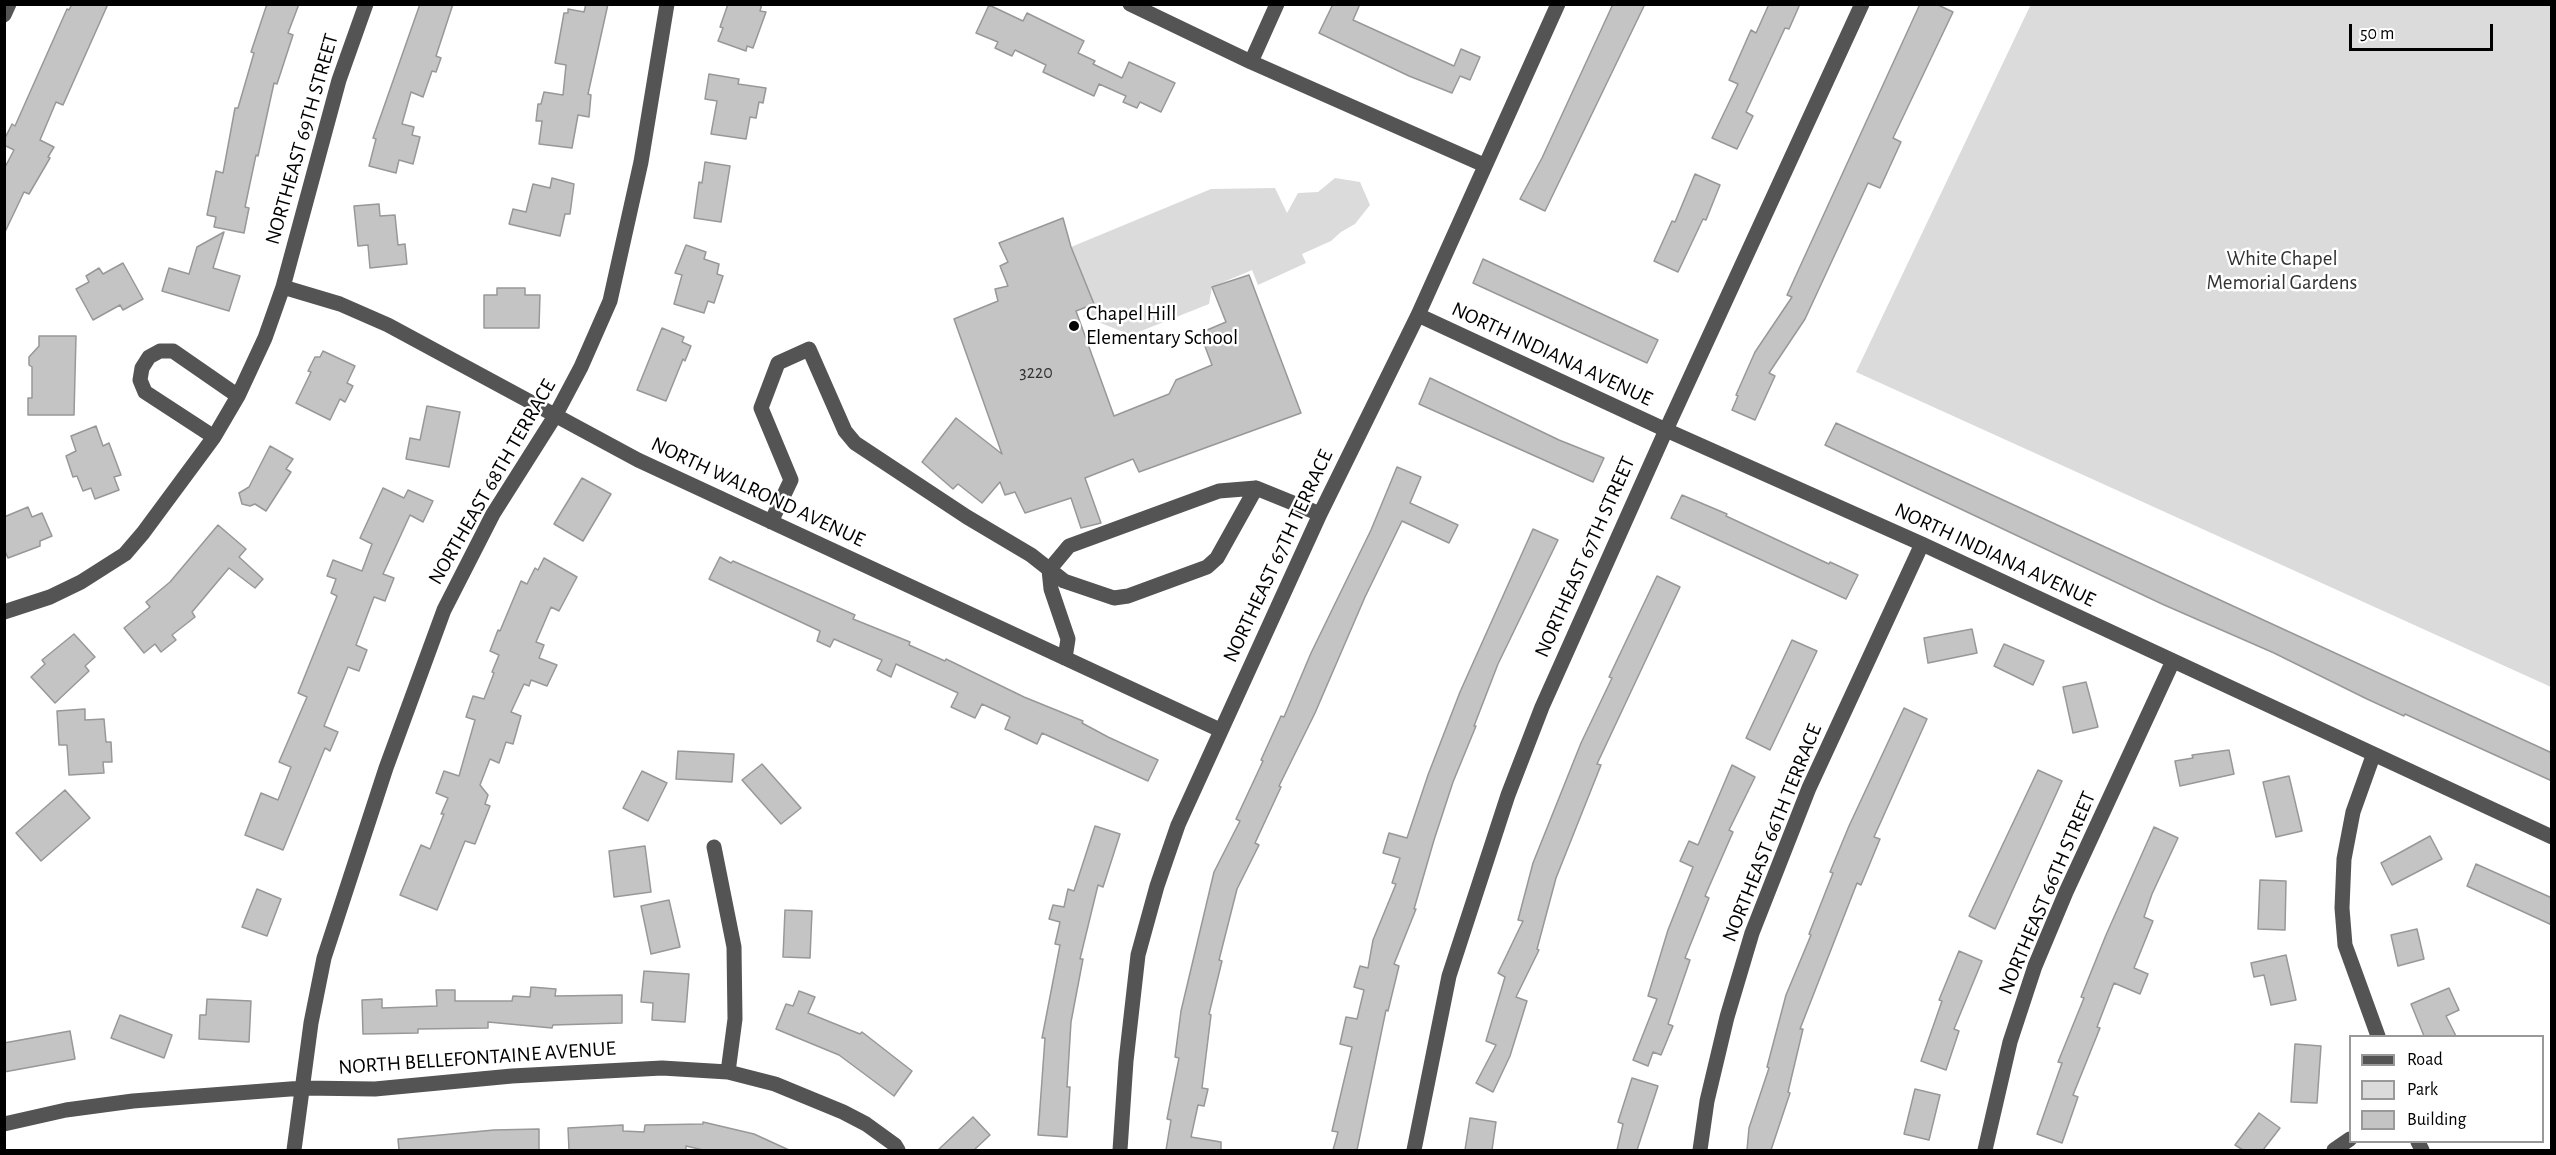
<!DOCTYPE html>
<style>
body{margin:0}
#map{position:relative;width:2556px;height:1155px;overflow:hidden;background:#fff;font-family:"Alegreya Sans",sans-serif}
canvas{display:block}
.frame{position:absolute;inset:0;border:6px solid #000;pointer-events:none}
.legend{position:absolute;left:2349px;top:1035px;width:195px;height:108px;box-sizing:border-box;background:#fff;border:2px solid #999;margin:0;padding:8px 10px;list-style:none;font-size:18px;color:#000}
.legend li{display:flex;align-items:center;gap:12px;height:30px}
.legend b{width:30px;border:2px solid #999}
.scale{position:absolute;left:2349px;top:24px;width:144px;height:27px;box-sizing:border-box;border:3px solid #000;border-top:0;padding-left:8px;font-size:18px;line-height:21px;white-space:nowrap;color:#000;-webkit-text-stroke:4px #fff;paint-order:stroke}
</style>
<div id="map">
<canvas width="2556" height="1155"></canvas>
<div class="frame"></div>
<ul class="legend">
<li><b style="height:8px;background:#545454"></b>Road</li>
<li><b style="height:16px;background:#dbdbdb"></b>Park</li>
<li><b style="height:16px;background:#c4c4c4"></b>Building</li>
</ul>
<div class="scale">50 m</div>
</div>
<script>
const ctx = document.querySelector('canvas').getContext('2d');
ctx.lineJoin = 'round';
function fillPath(path, color) { ctx.fillStyle = color; ctx.fill(path, 'evenodd'); }
const poly = rows => new Path2D(rows.map(r => 'M' + r).join(''));
function stroke(path, color, width, dash) { ctx.strokeStyle = color; ctx.lineWidth = width; ctx.lineCap = dash ? 'butt' : 'round'; ctx.setLineDash(dash || []); ctx.stroke(path); }
function drawText(font, color, halo, rows, align = 'center') {
  ctx.font = font + ' "Alegreya Sans",sans-serif'; ctx.lineWidth = 5; ctx.setLineDash([]); ctx.textBaseline = 'middle'; ctx.strokeStyle = halo; ctx.fillStyle = color; for (const [text, x, y, turn = 0] of rows) {
    ctx.save(); ctx.translate(x, y); ctx.rotate((+turn || 0) * Math.PI / 180); ctx.textAlign = isNaN(turn) ? turn : align; if (halo) ctx.strokeText(text, 0, 0); ctx.fillText(text, 0, 0); ctx.restore();
  }
}
const green = poly([
 [2031,4,2551,5,2551,687,1856,372],
 [1335,178,1360,182,1370,205,1355,224,1341,232,1331,241,1302,254,1306,263,1258,285,1252,270,1212,287,1209,304,1131,335,1083,316,1094,304,1071,247,1211,189,1275,188,1287,213,1298,193,1318,192]
]);
const building = poly([
 [72,4,108,4,63,105,56,102,40,140,54,147,48,157,50,158,29,194,24,192,4,234,4,169,14,150,4,145,4,140,12,124,15,126,67,9,69,10,72,4],
 [267,4,299,4,288,33,293,35,277,84,274,83,258,156,256,155,245,207,249,208,244,233,214,227,216,217,207,215,216,171,223,173,235,108,238,108,254,53,251,52,267,4],
 [420,4,453,4,436,56,441,58,436,72,432,71,423,97,411,92,402,124,414,127,412,135,420,137,413,164,399,160,396,173,369,166,376,139,373,138,420,4],
 [586,4,608,4,588,94,591,95,589,117,578,115,572,148,539,144,542,121,536,121,538,104,541,104,544,92,563,95,566,65,555,63,564,13,568,13,568,9,584,12,586,4],
 [728,4,762,4,760,11,766,12,753,48,747,46,746,51,718,41,723,28,720,27,728,4],
 [1333,4,1360,4,1353,20,1454,66,1461,49,1480,57,1470,80,1460,76,1452,93,1409,76,1319,33,1333,4],
 [1613,4,1645,4,1545,211,1520,199,1542,158,1613,4],
 [1769,4,1800,4,1789,29,1785,28,1746,112,1753,116,1737,149,1712,138,1738,84,1729,80,1751,30,1756,33,1769,4],
 [1920,4,1936,4,1953,12,1893,138,1901,142,1880,188,1868,183,1805,319,1769,373,1775,376,1755,420,1732,410,1738,396,1736,395,1755,352,1792,297,1787,295,1920,4],
 [989,5,1023,21,1027,13,1084,41,1078,53,1095,61,1093,64,1122,78,1129,62,1175,83,1161,112,1140,102,1137,108,1123,102,1126,96,1099,84,1094,96,1043,72,1046,65,1015,50,1012,56,995,48,998,42,976,33,989,5],
 [709,74,739,79,738,84,766,88,763,103,759,102,756,118,750,117,746,139,711,134,717,101,705,99,709,74],
 [705,162,730,166,721,222,694,218,699,182,702,183,705,162],
 [1695,174,1720,185,1706,220,1703,219,1678,272,1654,261,1672,221,1675,222,1695,174],
 [552,178,574,184,570,214,565,214,560,236,509,224,513,209,526,212,533,184,550,188,552,178],
 [379,204,380,216,395,215,398,245,405,244,407,264,370,268,368,245,358,246,354,206,379,204],
 [1063,218,1071,247,1094,304,1076,311,1114,416,1169,394,1176,380,1212,365,1200,333,1226,322,1212,287,1249,275,1301,413,1139,472,1133,459,1085,478,1101,523,1081,528,1071,498,1025,513,1015,492,1005,495,1000,482,982,503,958,484,953,489,922,462,956,418,1002,454,954,319,998,301,995,289,1008,286,1000,266,1008,262,999,243,1063,218],
 [224,232,213,268,240,276,229,311,162,291,169,268,189,274,197,247,224,232],
 [686,245,706,252,704,259,719,264,717,274,723,276,714,303,708,301,704,313,674,304,682,275,675,273,686,245],
 [1483,259,1658,340,1647,363,1473,283,1483,259],
 [123,263,143,299,123,310,120,305,93,320,76,289,89,282,86,276,99,268,103,274,123,263],
 [497,288,525,288,525,295,540,295,539,328,484,328,484,295,497,295,497,288],
 [662,328,684,337,682,342,691,346,685,361,683,359,666,401,637,390,662,328],
 [39,336,76,336,74,415,28,415,28,398,32,398,32,367,29,365,29,357,39,346,39,336],
 [323,351,355,366,347,383,353,386,345,402,340,399,330,420,296,403,311,372,308,371,315,357,320,357,323,351],
 [1430,378,1559,440,1604,458,1593,482,1419,404,1430,378],
 [427,406,460,412,449,467,406,459,410,438,420,440,427,406],
 [1836,423,2552,753,2552,781,2405,714,2404,716,2367,699,2274,653,2162,604,1825,445,1836,423],
 [96,426,103,446,109,443,121,475,114,477,119,490,95,499,91,488,83,491,77,476,73,477,66,456,76,451,71,436,96,426],
 [270,446,293,459,286,469,291,472,266,511,255,504,250,506,242,504,239,493,249,487,270,446],
 [1397,467,1421,477,1410,503,1458,525,1449,543,1402,521,1365,597,1315,713,1279,786,1281,787,1255,843,1259,845,1237,889,1219,960,1222,961,1209,1014,1211,1015,1202,1088,1208,1089,1204,1106,1198,1105,1191,1137,1221,1142,1221,1150,1166,1150,1171,1120,1167,1119,1179,1058,1175,1057,1181,1011,1214,872,1240,821,1236,819,1263,761,1261,760,1281,716,1284,717,1311,653,1371,530,1397,467],
 [582,478,611,494,583,541,554,524,582,478],
 [383,488,404,498,408,490,433,501,423,522,410,515,383,574,394,578,385,601,374,597,356,645,367,650,359,671,348,667,324,726,338,732,330,751,325,748,283,850,245,835,261,793,278,800,291,767,279,762,307,697,298,693,337,596,331,593,336,579,327,576,333,560,362,571,372,544,360,538,383,488],
 [1682,495,1727,514,1726,516,1829,564,1830,562,1858,575,1846,599,1671,518,1682,495],
 [28,507,32,517,42,513,52,536,40,541,40,546,8,558,4,549,4,517,28,507],
 [218,525,246,549,239,557,263,579,255,588,229,568,192,612,195,617,172,635,176,640,161,652,155,644,144,653,124,628,150,607,146,602,170,582,218,525],
 [1533,529,1558,540,1498,664,1474,726,1476,726,1453,782,1434,840,1414,909,1416,909,1394,964,1399,966,1388,1011,1386,1010,1357,1150,1333,1150,1338,1132,1332,1131,1352,1047,1340,1044,1346,1017,1357,1019,1364,990,1354,987,1360,966,1368,968,1373,940,1396,884,1392,883,1400,858,1383,853,1389,833,1407,838,1428,775,1460,692,1533,529],
 [720,557,731,563,733,561,855,615,853,619,910,642,909,645,945,661,946,659,1024,697,1083,721,1082,723,1108,737,1158,760,1148,781,1042,733,1037,744,1010,731,1005,729,1010,717,982,704,975,718,951,707,958,693,896,664,891,677,877,670,882,660,834,639,830,647,817,641,820,631,709,579,720,557],
 [544,558,577,577,559,611,551,607,536,642,544,645,539,658,557,665,547,686,531,680,529,686,524,684,511,712,521,716,513,744,506,742,499,763,490,759,480,785,488,795,485,804,490,806,475,844,465,841,437,910,400,895,421,845,430,849,444,814,441,814,448,798,436,793,444,771,459,776,475,720,466,717,473,696,484,699,494,673,492,672,499,655,490,651,498,630,500,631,521,581,527,584,535,568,538,570,544,558],
 [1657,576,1680,587,1597,764,1601,765,1556,878,1537,949,1539,950,1516,997,1527,1001,1510,1056,1493,1092,1476,1083,1496,1045,1486,1041,1505,977,1498,973,1523,921,1518,920,1533,863,1581,743,1612,678,1609,677,1657,576],
 [1972,629,1977,653,1928,663,1924,638,1972,629],
 [74,634,95,657,85,666,89,671,55,703,31,677,45,664,42,660,74,634],
 [1792,640,1817,651,1770,750,1746,738,1792,640],
 [2004,644,2044,661,2033,685,1994,666,2004,644],
 [2086,682,2098,727,2073,733,2063,687,2086,682],
 [1904,708,1927,719,1874,837,1880,839,1861,885,1857,883,1800,1029,1803,1029,1788,1092,1790,1093,1771,1150,1747,1150,1749,1128,1769,1068,1767,1067,1786,995,1811,935,1809,934,1833,873,1830,872,1849,826,1904,708],
 [85,709,85,720,104,719,106,742,111,742,112,762,103,762,104,773,69,775,67,745,59,745,57,711,85,709],
 [2229,750,2234,774,2180,786,2175,761,2193,758,2192,755,2229,750],
 [678,751,734,754,732,782,676,779,678,751],
 [762,764,801,808,781,824,742,780,762,764],
 [1732,765,1755,777,1729,830,1733,832,1705,896,1709,898,1685,958,1690,960,1668,1024,1673,1026,1661,1055,1653,1052,1648,1066,1633,1060,1657,999,1648,996,1668,930,1693,867,1680,861,1689,841,1698,845,1732,765],
 [2038,770,2062,781,1995,929,1969,916,2038,770],
 [642,771,667,783,648,821,623,808,642,771],
 [2289,776,2302,831,2276,837,2263,782,2289,776],
 [65,790,90,818,41,861,16,833,65,790],
 [1095,826,1120,834,1103,887,1098,885,1080,959,1083,959,1071,1022,1067,1087,1070,1087,1067,1137,1038,1135,1045,1038,1042,1038,1060,945,1055,944,1060,922,1049,919,1053,905,1064,907,1068,889,1074,891,1095,826],
 [2154,827,2178,838,2152,894,2144,917,2153,921,2134,968,2148,974,2140,994,2114,983,2097,1027,2100,1028,2073,1095,2078,1097,2062,1143,2037,1134,2062,1063,2058,1062,2084,998,2081,997,2106,935,2154,827],
 [2430,836,2442,859,2392,885,2381,863,2430,836],
 [645,846,651,892,614,897,609,851,645,846],
 [2476,864,2552,898,2552,925,2467,886,2476,864],
 [2260,880,2286,881,2285,930,2258,929,2260,880],
 [257,889,281,899,267,936,242,927,257,889],
 [669,900,680,947,651,954,641,906,669,900],
 [785,910,812,911,810,958,783,957,785,910],
 [2417,929,2424,959,2398,966,2391,935,2417,929],
 [1959,951,1982,961,1954,1029,1959,1031,1946,1070,1921,1061,1942,1001,1939,1000,1959,951],
 [2286,955,2296,1000,2271,1005,2264,975,2254,977,2251,963,2286,955],
 [644,971,689,974,685,1022,652,1020,653,1003,641,1002,644,971],
 [531,987,556,989,555,996,622,995,622,1023,553,1025,552,1028,488,1022,488,1028,418,1029,418,1033,363,1034,362,1000,382,999,382,1008,437,1006,436,990,455,990,455,1001,512,1001,513,996,530,997,531,987],
 [2449,988,2459,1010,2446,1016,2456,1036,2424,1036,2411,1004,2449,988],
 [799,991,815,997,808,1013,860,1034,862,1032,912,1071,894,1096,839,1055,776,1029,786,1004,793,1006,799,991],
 [207,999,251,1001,249,1042,199,1039,200,1015,206,1015,207,999],
 [120,1015,172,1035,164,1058,111,1038,120,1015],
 [70,1031,75,1059,4,1072,4,1043,70,1031],
 [2295,1044,2321,1046,2317,1103,2291,1102,2295,1044],
 [1632,1078,1658,1086,1637,1150,1617,1150,1623,1124,1618,1122,1632,1078],
 [1915,1089,1940,1095,1929,1140,1904,1134,1915,1089],
 [2259,1113,2280,1128,2263,1150,2243,1150,2235,1145,2259,1113],
 [973,1117,990,1135,974,1150,938,1150,973,1117],
 [1470,1118,1496,1122,1492,1150,1465,1150,1470,1118],
 [703,1122,754,1134,789,1150,703,1150,686,1146,686,1150,569,1150,568,1128,623,1125,623,1131,644,1132,645,1125,703,1124,703,1122],
 [539,1129,539,1150,399,1150,398,1139,494,1130,539,1129]
]);
const minor = poly([
 [1130,4,1251,62,1484,165],
 [4,15,9,4],
 [1251,62,1277,4],
 [283,287,340,304,388,325,638,460,1220,730],
 [1418,315,1666,430,1922,544,2552,837],
 [214,437,145,392,140,380,142,368,149,357,160,351,173,351,238,396],
 [771,522,791,480,761,408,778,363,809,349,845,431,855,443,967,517,1031,555,1064,581,1114,598,1128,596,1207,567,1217,558,1256,488],
 [4,612,50,597,81,582,125,554,143,533,214,437,238,396,265,338,283,287,339,80,366,4],
 [1065,658,1068,639,1051,589,1049,570,1069,546,1219,491,1256,488,1320,514],
 [2373,756,2353,812,2344,859,2342,908,2345,945,2378,1036],
 [714,847,734,947,735,1019,728,1072],
 [4,1124,66,1110,133,1101,303,1088,375,1089,512,1076,662,1068,728,1072,775,1084,843,1112,866,1124,895,1145,898,1150],
 [2418,1142,2422,1150],
 [294,1150,311,1023,324,958,386,768,444,610,493,514,555,416,581,367,610,301,641,162,667,4],
 [1120,1150,1126,1061,1138,955,1157,886,1178,825,1320,514,1418,315,1558,4],
 [1414,1150,1449,976,1508,795,1542,707,1666,430,1862,4],
 [1700,1150,1707,1101,1727,1017,1752,933,1809,788,1922,544],
 [1985,1150,2010,1042,2035,966,2066,892,2173,661],
 [2334,1150,2350,1139]
]);
const markers = [
 [1074,326,6,"#000"]
];
const numberNames = [
 ["3220",1036,373]
];
const streetNames = [
 ["NORTHEAST 69TH STREET",302,139,-74],
 ["NORTH INDIANA AVENUE",1552,354,25],
 ["NORTHEAST 68TH TERRACE",492,482,-60],
 ["NORTH WALROND AVENUE",758,492,25],
 ["NORTH INDIANA AVENUE",1995,555,25],
 ["NORTHEAST 67TH TERRACE",1278,556,-65],
 ["NORTHEAST 67TH STREET",1585,557,-66],
 ["NORTHEAST 66TH TERRACE",1772,833,-68],
 ["NORTHEAST 66TH STREET",2047,893,-67],
 ["NORTH BELLEFONTAINE AVENUE",477,1058,-4]
];
const parkNames = [
 ["White Chapel",2282,259],
 ["Memorial Gardens",2282,283]
];
const poiNames = [
 ["Chapel Hill",1086,314],
 ["Elementary School",1086,338]
];
fillPath(green, '#dbdbdb');
fillPath(building, '#c4c4c4');
stroke(building, '#989898', 1.5);
stroke(minor, '#545454', 15);
for (const [x, y, r, color] of markers) { const dot = new Path2D(); dot.arc(x, y, r, 0, 2 * Math.PI); ctx.fillStyle = color; ctx.fill(dot); stroke(dot, '#fff', 2); }
drawText('18px', '#313131', null, numberNames);
drawText('21px', '#000', '#fff', streetNames);
drawText('21px', '#323232', '#fff', parkNames);
drawText('21px', '#000', '#fff', poiNames, 'left');
</script>
